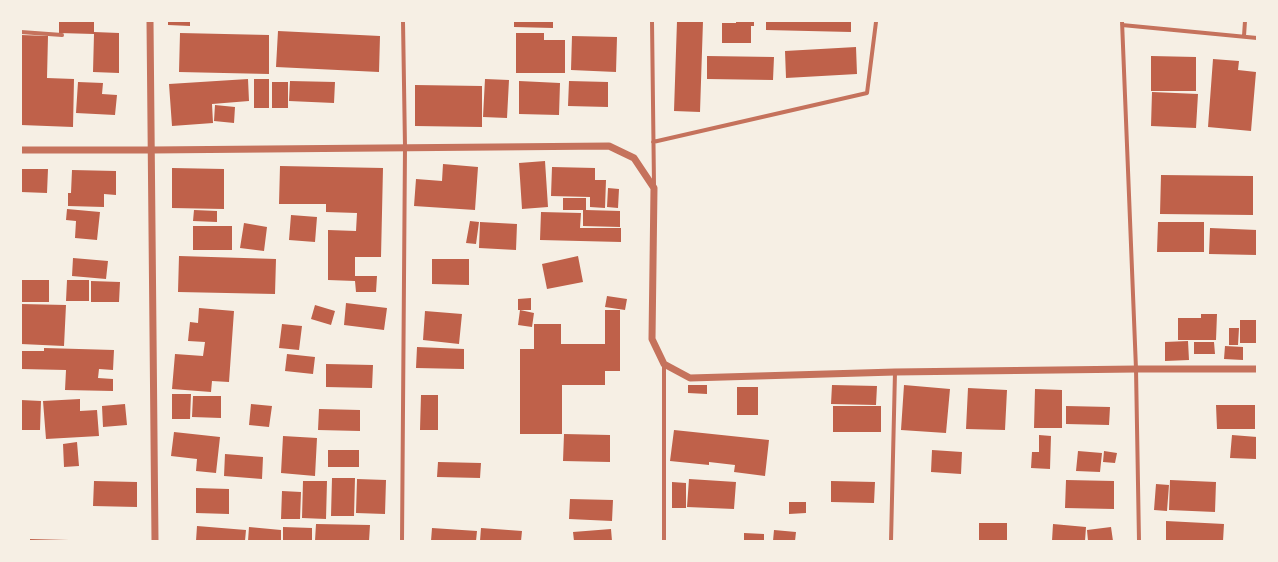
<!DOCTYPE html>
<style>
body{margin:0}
#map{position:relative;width:1278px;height:562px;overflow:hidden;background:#f6efe4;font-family:Overpass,sans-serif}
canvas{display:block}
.frame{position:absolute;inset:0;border:22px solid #f6efe4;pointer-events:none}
</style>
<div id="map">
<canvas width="1278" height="562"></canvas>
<div class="frame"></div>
</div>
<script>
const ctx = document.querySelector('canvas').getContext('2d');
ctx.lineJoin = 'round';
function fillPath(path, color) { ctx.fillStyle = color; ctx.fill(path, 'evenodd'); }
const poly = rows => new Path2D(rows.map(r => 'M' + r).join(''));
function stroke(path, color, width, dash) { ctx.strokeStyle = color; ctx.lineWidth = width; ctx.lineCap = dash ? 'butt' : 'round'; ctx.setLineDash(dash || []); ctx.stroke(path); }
const building = poly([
 [59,21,94,21,94,32,119,33,119,73,93,72,94,34,59,33],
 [168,21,190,21,190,26,168,25],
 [514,21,553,21,553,28,514,27],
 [677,21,703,21,700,112,674,111],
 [736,21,754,21,754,26,751,26,751,43,722,43,722,23,736,23],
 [766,21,851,21,851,32,766,30],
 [278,31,380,36,379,72,276,67],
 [180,33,269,35,269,74,179,72],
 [516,33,544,33,544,40,565,40,565,73,516,73],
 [21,35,48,36,47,78,74,79,73,127,21,125],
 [572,36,617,37,616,72,571,70],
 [856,47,857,74,786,78,785,51],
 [707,56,774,57,773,80,707,79],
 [1151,56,1196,57,1196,91,1151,91],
 [1213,59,1239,61,1238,70,1256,72,1251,131,1208,127],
 [248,79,249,101,212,104,213,123,172,126,169,84],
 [254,79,269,79,269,108,254,108],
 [485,79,509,80,507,118,483,117],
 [290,81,335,82,334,103,289,101],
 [519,81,560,83,559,115,519,114],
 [569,81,608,82,608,107,568,106],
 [78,82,103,83,102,94,117,95,115,115,76,113],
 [272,82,288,82,288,108,272,108],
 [415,85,482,86,482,127,415,126],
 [1152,92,1198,94,1196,128,1151,126],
 [215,105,235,107,234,123,214,121],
 [545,161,548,207,522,209,519,163],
 [443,164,478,167,475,210,414,206,416,179,442,181],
 [280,166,383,168,381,257,355,257,355,276,377,276,376,292,356,292,355,281,328,280,328,230,356,231,357,213,326,212,326,204,279,204],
 [552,167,595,168,595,180,606,180,605,208,590,207,590,197,551,196],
 [172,168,224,169,224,209,172,208],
 [21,169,48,169,47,193,21,192],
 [72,170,116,171,116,195,104,194,104,207,68,206,68,193,71,193],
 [1161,175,1253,176,1253,215,1160,214],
 [608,188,619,189,618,208,607,207],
 [563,198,586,198,586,210,620,211,620,227,583,226,583,210,563,210],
 [67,209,100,212,97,240,75,238,76,221,66,220],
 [194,210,217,211,217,222,193,221],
 [541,212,581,213,580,228,621,228,621,242,540,240],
 [291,215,317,217,315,242,289,240],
 [470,221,479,222,476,244,466,243],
 [480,222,517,224,516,250,479,248],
 [1158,222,1204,222,1204,252,1157,252],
 [244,223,267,227,264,251,240,248],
 [193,226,232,226,232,250,193,250],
 [1210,228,1257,230,1257,255,1209,254],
 [179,256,276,259,275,294,178,292],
 [578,256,583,282,547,289,542,264],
 [73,258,108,261,106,279,72,276],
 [432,259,469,259,469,285,432,284],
 [21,280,49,280,49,302,21,302],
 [67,280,89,280,89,301,66,301],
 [91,281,120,282,119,302,91,302],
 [607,296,627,299,625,310,605,307],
 [531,298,531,310,518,310,518,299],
 [346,303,387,308,384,330,344,325],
 [21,304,66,305,64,346,21,344],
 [315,305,335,311,331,325,311,319],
 [199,308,234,311,229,382,212,381,211,392,172,389,175,354,203,356,205,342,188,341,190,322,198,323],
 [520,310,534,313,532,327,518,325],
 [605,310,620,310,620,371,605,371,605,385,562,385,562,434,520,434,520,349,534,349,534,324,561,324,561,344,605,344],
 [425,311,462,314,459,344,423,340],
 [1201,314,1217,314,1216,340,1178,340,1178,318,1201,318],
 [1240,320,1256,320,1256,343,1240,343],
 [282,324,302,326,299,350,279,348],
 [1229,328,1239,328,1238,345,1229,345],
 [1188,341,1189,360,1165,361,1165,342],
 [1194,342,1214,342,1215,354,1194,354],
 [1225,346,1243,347,1243,360,1224,359],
 [417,347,464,349,464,369,416,368],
 [44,348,114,350,113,370,99,369,98,378,113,379,113,391,65,390,66,370,21,369,21,351,44,351],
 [287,354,315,357,313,374,285,371],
 [326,364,373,365,372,388,326,387],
 [688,385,707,385,707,394,688,393],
 [832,385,877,386,876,405,831,404],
 [904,385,950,389,946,433,901,430],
 [737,387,758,387,758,415,737,415],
 [968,388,1007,390,1005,430,966,429],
 [1035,389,1062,390,1062,428,1034,428],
 [172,394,191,394,190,419,172,419],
 [421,395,438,395,438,430,420,430],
 [193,396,221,396,221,418,192,417],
 [80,399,80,411,97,410,99,436,46,439,43,401],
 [21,400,41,401,40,430,21,430],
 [125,404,127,425,103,427,102,406],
 [251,404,272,406,269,427,249,425],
 [1216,405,1255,405,1255,429,1217,429],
 [833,406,881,406,881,432,833,432],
 [1066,406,1110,407,1109,425,1066,424],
 [319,409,360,410,360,431,318,430],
 [674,430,769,440,765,476,734,472,735,465,709,462,709,465,670,461],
 [174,432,220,437,216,473,196,471,197,459,171,456],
 [564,434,610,435,610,462,563,461],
 [1039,435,1051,436,1050,469,1031,468,1032,452,1039,452],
 [1232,435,1257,437,1256,459,1230,458],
 [283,436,317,438,315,476,281,473],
 [77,442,79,466,64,467,63,444],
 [328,450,359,450,359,467,328,467],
 [932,450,962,452,961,474,931,472],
 [1078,451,1102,453,1100,472,1076,471],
 [1104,451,1117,453,1115,463,1103,462],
 [225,454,263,457,262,479,224,476],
 [438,462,481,463,480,478,437,477],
 [332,478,355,478,354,516,331,516],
 [357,479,386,480,385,514,356,513],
 [689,479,736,482,734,509,687,507],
 [1066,480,1114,481,1114,509,1065,508],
 [1170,480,1216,482,1215,512,1169,510],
 [94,481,137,482,137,507,93,506],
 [303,481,327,481,326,519,302,518],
 [831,481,875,482,874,503,831,502],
 [672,482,686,483,686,508,672,508],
 [1156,484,1169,485,1167,511,1154,510],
 [196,488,229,489,229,514,196,513],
 [282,491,301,492,300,519,281,519],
 [570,499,613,500,612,521,569,519],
 [789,502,806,502,806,513,789,514],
 [1166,521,1224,524,1223,541,1166,541],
 [979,523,1007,523,1007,541,979,541],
 [316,524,370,525,369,541,315,541],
 [1053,524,1086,527,1085,541,1052,541],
 [197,526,246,530,245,541,196,541],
 [249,527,281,530,281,541,248,541],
 [283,527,312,528,312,541,283,541],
 [1111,527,1113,541,1088,541,1087,530],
 [432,528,477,531,476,541,431,541],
 [481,528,522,531,521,541,480,541],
 [611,529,612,541,574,541,573,532],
 [774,530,796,532,795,541,773,541],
 [744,533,764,534,764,541,744,541],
 [30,539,69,540,69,541,30,541]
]);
const minor = poly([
 [652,21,654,185],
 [1122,21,1136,369,1139,541],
 [1122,25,1257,38],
 [21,32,62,35],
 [1244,36,1245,21],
 [653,142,867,93,876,22],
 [664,364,664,541],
 [402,541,405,147,403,21],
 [891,541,895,372]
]);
const tertiary = poly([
 [150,21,155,541],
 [21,150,152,150,609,146,634,158,654,188,652,339,664,364,690,378,895,372,1136,369,1257,369]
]);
fillPath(building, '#bf614a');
stroke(minor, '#c5725c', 4);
stroke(tertiary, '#c5725c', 7);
</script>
